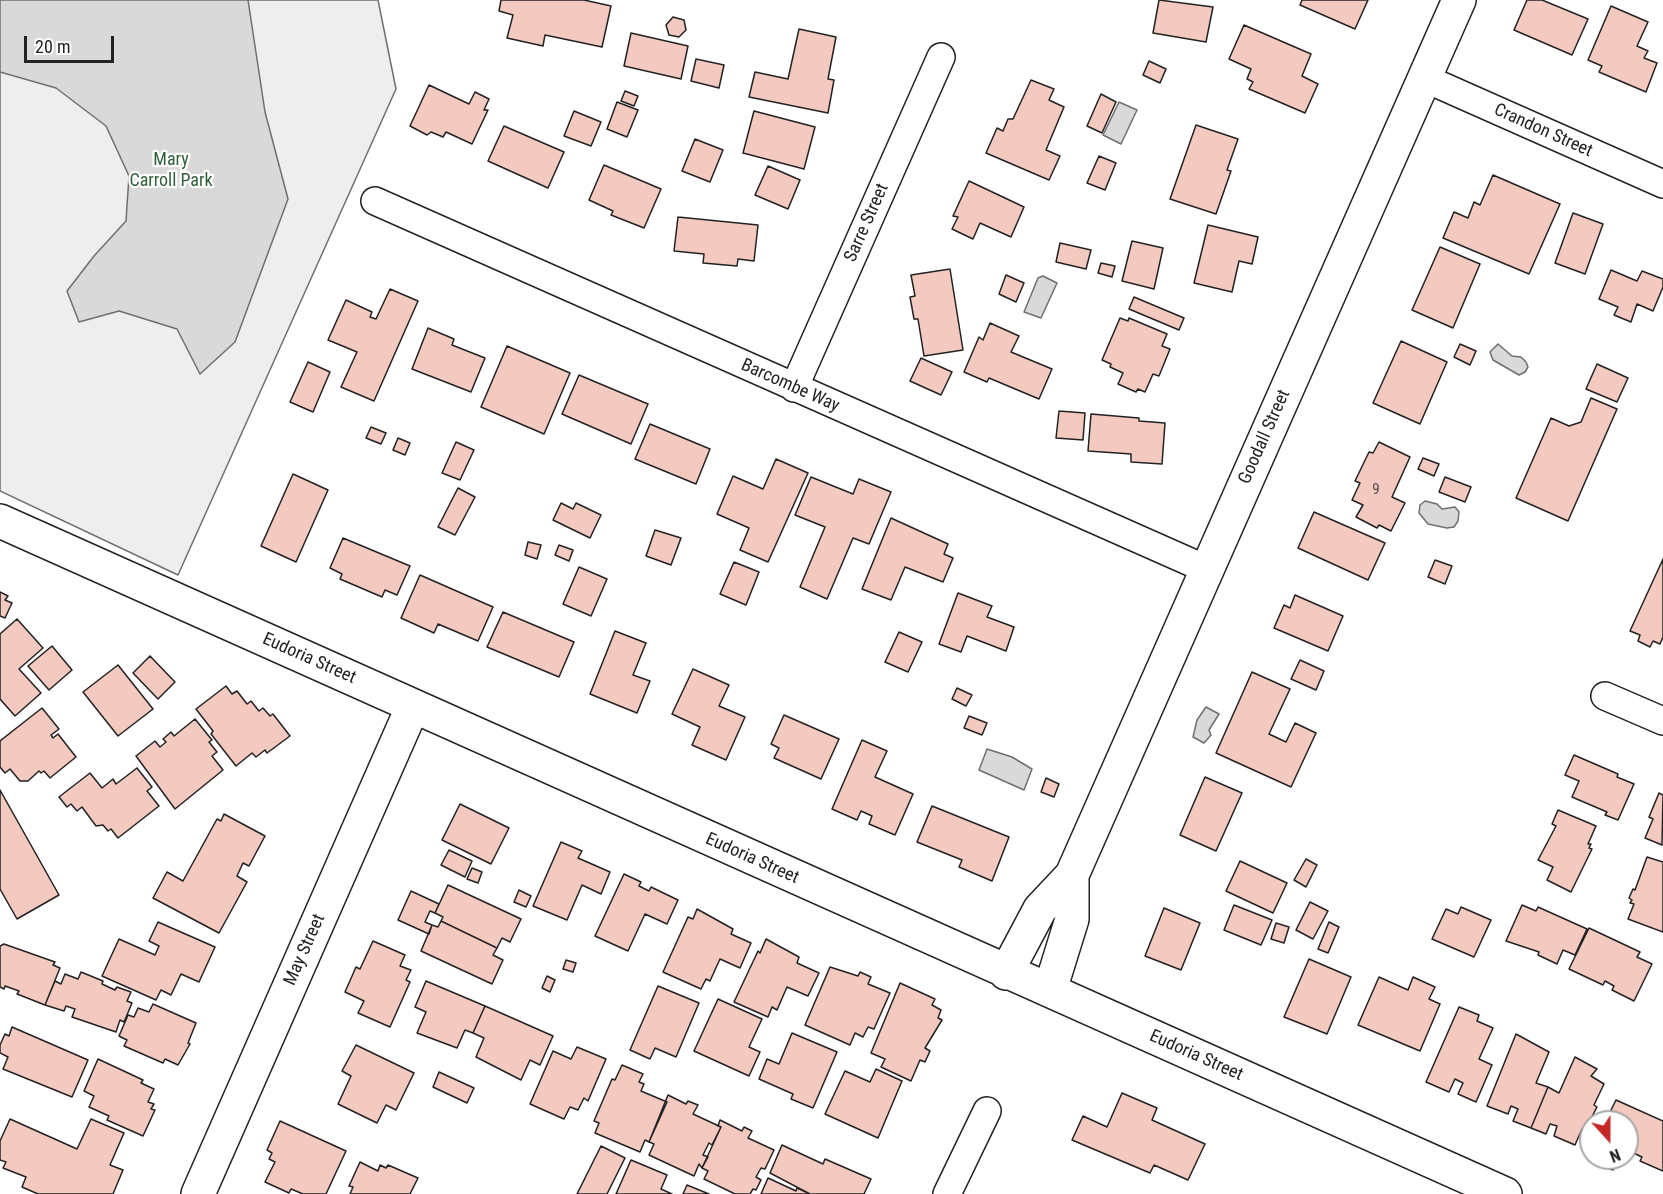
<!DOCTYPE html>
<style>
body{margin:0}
#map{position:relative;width:1663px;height:1194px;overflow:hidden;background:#fff;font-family:"Roboto Condensed",sans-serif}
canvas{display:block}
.north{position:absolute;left:1579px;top:1110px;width:60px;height:60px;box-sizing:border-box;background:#fff;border:2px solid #a7a7a7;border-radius:50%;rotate:159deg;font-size:16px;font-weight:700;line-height:24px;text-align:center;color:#222}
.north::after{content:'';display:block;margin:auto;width:21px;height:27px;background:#c62828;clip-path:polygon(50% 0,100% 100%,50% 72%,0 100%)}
.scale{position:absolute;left:24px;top:36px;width:90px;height:27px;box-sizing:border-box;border:3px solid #222;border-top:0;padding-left:8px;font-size:18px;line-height:21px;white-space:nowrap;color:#222;-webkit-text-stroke:4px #fff;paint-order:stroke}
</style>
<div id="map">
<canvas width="1663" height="1194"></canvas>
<div class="north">N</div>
<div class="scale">20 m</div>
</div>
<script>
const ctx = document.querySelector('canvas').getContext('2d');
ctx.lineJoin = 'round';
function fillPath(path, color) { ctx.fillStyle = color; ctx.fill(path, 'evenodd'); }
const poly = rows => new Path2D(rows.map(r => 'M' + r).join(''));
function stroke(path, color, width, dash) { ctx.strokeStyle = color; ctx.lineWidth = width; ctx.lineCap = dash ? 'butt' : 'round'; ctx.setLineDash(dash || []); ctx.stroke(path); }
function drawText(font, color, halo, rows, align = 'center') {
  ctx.font = font + ' "Roboto Condensed",sans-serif'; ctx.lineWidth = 4.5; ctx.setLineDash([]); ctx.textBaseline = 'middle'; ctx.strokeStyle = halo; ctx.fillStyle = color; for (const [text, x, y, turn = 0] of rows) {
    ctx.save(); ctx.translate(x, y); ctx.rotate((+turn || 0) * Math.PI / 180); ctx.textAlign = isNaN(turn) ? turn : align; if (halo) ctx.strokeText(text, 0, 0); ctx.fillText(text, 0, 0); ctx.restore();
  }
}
const green = poly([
 [0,0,378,0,396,89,178,575,0,491,0,0]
]);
const water = poly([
 [0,0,248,0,265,112,288,199,235,342,200,374,177,329,119,311,79,322,67,291,94,256,126,221,129,176,106,126,56,88,0,72,0,0],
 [1119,102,1137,110,1121,144,1103,135,1119,102],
 [1043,276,1057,283,1041,318,1024,312,1038,278,1043,276],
 [1498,344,1512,356,1521,357,1526,362,1528,367,1525,372,1519,375,1493,360,1490,352,1498,344],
 [1425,501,1437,504,1442,509,1455,507,1459,512,1458,521,1454,527,1447,528,1428,524,1419,513,1420,505,1425,501],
 [1206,707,1219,714,1209,730,1211,735,1204,743,1193,737,1197,720,1206,707],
 [987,749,1012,757,1032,769,1024,790,979,770,987,749]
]);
const building = poly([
 [501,0,584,0,611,6,602,47,545,35,543,46,507,38,513,15,499,11,501,0],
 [1159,0,1213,7,1206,42,1153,33,1159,0],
 [1302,0,1368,0,1355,29,1300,5,1302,0],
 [1527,0,1542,0,1588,19,1572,55,1514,30,1527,0],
 [1611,6,1648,22,1637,46,1648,51,1644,58,1657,63,1646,92,1599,72,1602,66,1588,60,1611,6],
 [673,17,684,20,686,30,679,37,669,35,666,25,673,17],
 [1244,25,1311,54,1302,76,1318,84,1305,113,1249,89,1253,82,1247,79,1251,69,1229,59,1244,25],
 [799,29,836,37,828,79,834,80,828,113,749,97,755,72,788,79,799,29],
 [631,33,688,46,681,79,624,66,631,33],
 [696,59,724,65,719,88,691,81,696,59],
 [1149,61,1166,69,1160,83,1143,75,1149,61],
 [1031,80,1054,89,1049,100,1064,107,1046,150,1060,156,1049,180,986,153,997,128,1003,131,1008,119,1013,119,1031,80],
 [429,85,469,104,475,92,489,99,484,110,488,110,472,144,446,132,443,137,431,132,427,135,410,126,429,85],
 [625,91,638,96,634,106,621,101,625,91],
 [1101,94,1116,102,1102,133,1087,126,1101,94],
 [617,102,638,110,627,137,607,129,617,102],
 [574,111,601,122,591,146,564,136,574,111],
 [754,111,815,127,804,169,743,153,754,111],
 [1196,125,1238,139,1227,170,1231,171,1216,214,1170,199,1196,125],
 [504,126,564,152,548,188,488,161,504,126],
 [695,139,723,150,710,182,682,171,695,139],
 [1099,156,1116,163,1105,190,1087,183,1099,156],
 [604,165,661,189,644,228,611,215,613,211,589,200,604,165],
 [768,166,800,180,788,209,755,195,768,166],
 [1493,175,1560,204,1529,274,1443,238,1454,212,1468,218,1474,202,1480,205,1493,175],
 [969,181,1024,207,1011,237,980,223,973,239,952,229,958,217,953,216,969,181],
 [1573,213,1603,224,1585,274,1555,263,1573,213],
 [678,217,758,225,754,261,738,259,737,266,703,263,704,254,674,251,678,217],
 [1208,225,1258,237,1252,264,1239,261,1232,292,1194,283,1208,225],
 [1132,241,1163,248,1154,289,1122,281,1132,241],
 [1060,243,1091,250,1086,269,1056,262,1060,243],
 [1440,247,1480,264,1453,328,1412,310,1440,247],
 [1101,263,1115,266,1112,277,1098,273,1101,263],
 [950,269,963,350,924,356,918,319,914,319,910,297,915,296,911,275,950,269],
 [1611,270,1637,281,1642,271,1663,279,1663,287,1653,311,1637,304,1631,322,1614,315,1618,307,1599,299,1611,270],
 [1006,275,1024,283,1016,302,999,294,1006,275],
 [390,289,418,301,374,401,341,387,357,352,328,340,346,300,372,312,370,317,376,319,390,289],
 [1134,297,1184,318,1179,330,1129,309,1134,297],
 [1120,318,1128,321,1129,318,1167,334,1162,346,1170,349,1159,376,1153,374,1145,392,1138,389,1136,392,1118,384,1123,373,1110,367,1111,364,1102,360,1120,318],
 [990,323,1019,336,1011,352,1052,369,1039,399,989,378,987,382,964,372,979,337,983,340,990,323],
 [428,328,454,339,452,345,485,358,471,392,412,369,428,328],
 [1401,341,1447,362,1420,424,1373,403,1401,341],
 [1460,344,1476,351,1470,365,1454,357,1460,344],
 [507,346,570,373,544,434,481,407,507,346],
 [921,358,952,372,941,395,910,381,921,358],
 [308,362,330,372,313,412,290,402,308,362],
 [1597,364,1628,378,1617,402,1586,389,1597,364],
 [579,375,648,404,631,444,562,414,579,375],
 [1591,398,1617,409,1568,521,1516,498,1551,418,1569,426,1581,422,1591,398],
 [1059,411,1085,413,1083,440,1056,438,1059,411],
 [1091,414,1139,418,1139,421,1165,423,1162,464,1131,462,1131,454,1088,451,1091,414],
 [650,424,710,449,696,484,635,459,650,424],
 [371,427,386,433,381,444,366,438,371,427],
 [398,438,410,443,405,455,393,450,398,438],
 [456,442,474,450,460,480,442,473,456,442],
 [1379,442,1410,457,1392,497,1405,503,1391,531,1379,525,1377,528,1356,517,1363,505,1352,500,1360,483,1355,481,1369,452,1373,453,1379,442],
 [1423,458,1439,464,1434,476,1418,469,1423,458],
 [776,459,808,473,768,562,740,550,749,528,717,514,733,476,763,489,776,459],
 [293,474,328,490,296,562,261,546,293,474],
 [811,477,853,494,859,479,891,492,869,544,853,538,827,599,800,587,825,527,795,515,811,477],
 [1445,477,1471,487,1465,502,1439,492,1445,477],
 [458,488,475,497,455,535,438,527,458,488],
 [561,503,573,509,576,503,601,515,590,538,553,520,561,503],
 [1314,512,1385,543,1368,580,1298,548,1314,512],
 [891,518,948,544,944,554,953,558,943,582,905,567,891,600,862,589,891,518],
 [655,530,681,538,671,565,646,556,655,530],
 [343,538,410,566,397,595,385,590,382,597,340,579,342,574,330,568,343,538],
 [528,542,541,545,537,559,525,555,528,542],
 [559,545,573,550,569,561,555,555,559,545],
 [1663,559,1663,637,1660,644,1653,641,1650,647,1638,641,1640,635,1630,631,1663,559],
 [1435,560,1452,566,1445,584,1428,577,1435,560],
 [734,562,759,572,746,605,720,594,734,562],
 [579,567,607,579,591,616,563,604,579,567],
 [420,575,493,607,478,641,438,624,434,633,401,618,420,575],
 [0,592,8,596,5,600,12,603,5,618,0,616,0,592],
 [958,593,992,606,987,617,1014,627,1006,651,967,636,961,652,939,644,958,593],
 [1295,595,1343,616,1328,651,1274,628,1284,605,1290,608,1295,595],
 [503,612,574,642,559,677,487,647,503,612],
 [17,619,43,648,19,669,41,693,15,716,0,699,0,634,17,619],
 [615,631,646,643,633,675,650,681,637,713,590,694,615,631],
 [899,632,922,642,908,672,885,662,899,632],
 [52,646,72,670,49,690,28,666,52,646],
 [150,656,175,682,158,699,133,673,150,656],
 [1300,660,1324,671,1316,690,1291,679,1300,660],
 [118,665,153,709,118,736,83,692,118,665],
 [693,669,729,685,719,706,745,717,726,760,692,745,700,727,672,714,693,669],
 [1252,672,1290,689,1269,734,1286,742,1295,723,1316,733,1291,787,1216,753,1252,672],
 [226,686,232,694,237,691,247,704,251,701,259,711,263,708,270,716,273,714,290,736,267,753,265,750,256,757,252,753,236,766,211,734,213,731,196,709,226,686],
 [957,688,972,695,966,706,952,699,957,688],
 [42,708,59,729,51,735,53,738,58,734,76,757,50,778,44,771,41,773,39,771,28,781,20,781,10,769,5,773,0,767,0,741,42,708],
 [784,715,839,739,821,779,774,758,779,748,771,744,784,715],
 [969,716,987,723,982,735,964,728,969,716],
 [195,719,212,740,209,742,217,752,212,756,223,770,175,809,136,756,155,741,160,747,166,742,163,739,171,732,174,736,195,719],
 [862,740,887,751,875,777,913,794,895,835,869,824,872,816,861,811,857,820,832,809,862,740],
 [1574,755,1618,774,1617,777,1634,784,1618,820,1605,815,1607,812,1572,797,1579,781,1565,775,1574,755],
 [137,768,152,787,147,791,159,806,118,838,111,829,108,831,103,825,96,826,82,807,77,811,71,804,67,807,59,797,90,773,102,788,113,779,116,784,137,768],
 [1205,777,1242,793,1216,851,1180,835,1205,777],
 [1046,778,1059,784,1054,797,1041,792,1046,778],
 [0,790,59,895,17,919,0,889,0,790],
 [1659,793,1663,795,1662,845,1645,838,1653,819,1649,817,1659,793],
 [460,804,509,828,491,864,442,840,460,804],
 [932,806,1009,837,992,881,959,867,962,860,917,842,932,806],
 [1558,810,1596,826,1588,844,1591,844,1589,848,1592,849,1571,892,1547,880,1553,867,1538,860,1556,826,1552,824,1558,810],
 [224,814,265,836,249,866,243,863,237,876,247,882,219,933,153,898,167,872,183,881,217,819,221,821,224,814],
 [561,842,582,851,578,858,610,872,601,894,582,885,567,920,533,906,561,842],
 [449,850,472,861,465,877,441,865,449,850],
 [1647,857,1663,862,1663,932,1628,919,1634,904,1630,903,1632,900,1629,898,1633,889,1635,890,1647,857],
 [1306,859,1317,865,1306,887,1294,880,1306,859],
 [1240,861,1287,883,1273,913,1226,891,1240,861],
 [472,868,482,872,478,883,467,879,472,868],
 [624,874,641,882,639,886,649,891,651,887,678,900,667,924,645,914,628,951,595,936,624,874],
 [448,885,521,919,510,942,502,938,497,948,441,921,443,917,435,913,448,885],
 [519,890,531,896,526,907,514,902,519,890],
 [411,891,439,904,435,913,430,911,425,922,432,925,429,934,398,920,411,891],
 [1310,902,1328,911,1313,939,1296,930,1310,902],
 [1234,905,1272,920,1261,945,1224,930,1234,905],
 [1522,905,1536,911,1538,907,1587,929,1575,955,1563,950,1557,964,1538,955,1539,952,1506,941,1522,905],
 [1461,907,1491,920,1474,957,1432,939,1446,909,1458,914,1461,907],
 [1164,908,1200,923,1181,970,1145,956,1164,908],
 [697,909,733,929,731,934,751,943,740,968,720,959,710,981,706,979,701,989,663,972,688,917,693,919,697,909],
 [441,921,497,948,493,955,503,960,492,984,421,951,432,925,438,927,441,921],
 [158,922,215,947,199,982,181,974,171,995,161,990,156,1000,102,976,119,939,155,955,159,946,149,941,158,922],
 [1329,922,1339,927,1328,953,1318,949,1329,922],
 [1276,923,1289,927,1284,943,1271,939,1276,923],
 [1589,928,1640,952,1637,957,1652,964,1634,1001,1612,990,1614,986,1605,981,1603,985,1569,969,1589,928],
 [766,939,799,957,797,963,819,973,808,996,787,987,777,1010,772,1007,768,1017,734,1002,758,951,760,953,766,939],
 [373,941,405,955,400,966,411,970,406,980,410,982,390,1027,358,1013,364,1001,345,992,356,967,360,969,373,941],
 [4,944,55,962,53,965,60,968,45,1005,17,994,19,991,5,986,4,989,0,987,0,946,4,944],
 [1309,959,1351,977,1327,1034,1284,1017,1309,959],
 [566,960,576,963,573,972,563,969,566,960],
 [830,967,858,976,860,972,871,977,868,984,890,993,874,1029,868,1027,863,1037,855,1033,850,1045,805,1025,830,967],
 [81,972,103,981,102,984,115,990,117,987,131,992,127,1001,132,1003,124,1022,120,1020,116,1032,72,1017,75,1009,66,1006,64,1011,45,1005,55,981,61,984,65,974,78,979,81,972],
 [547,976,555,980,550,992,542,988,547,976],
 [1379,977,1408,990,1413,977,1435,987,1429,999,1440,1004,1420,1051,1358,1025,1379,977],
 [426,981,485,1006,473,1033,465,1030,457,1048,417,1033,426,1012,415,1007,426,981],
 [900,983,935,999,932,1005,941,1010,938,1018,942,1020,925,1048,930,1051,925,1062,920,1060,911,1081,881,1067,885,1059,871,1053,900,983],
 [658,986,699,1003,676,1057,655,1048,650,1059,630,1050,658,986],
 [718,999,762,1019,749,1047,760,1052,749,1076,694,1051,718,999],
 [153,1004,196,1023,188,1043,190,1044,178,1065,165,1059,163,1063,124,1046,127,1040,119,1036,128,1015,134,1017,138,1008,149,1012,153,1004],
 [485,1006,553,1036,540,1065,530,1060,521,1080,476,1057,484,1038,473,1033,485,1006],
 [1459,1007,1479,1015,1477,1021,1493,1028,1479,1059,1492,1065,1476,1102,1458,1094,1463,1083,1455,1079,1449,1092,1426,1082,1459,1007],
 [12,1027,88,1060,72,1097,3,1069,8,1057,0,1053,0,1045,5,1034,9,1036,12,1027],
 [792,1033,837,1052,813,1108,791,1099,793,1094,759,1079,767,1059,779,1064,792,1033],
 [1516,1034,1549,1052,1536,1083,1548,1087,1531,1128,1513,1121,1518,1109,1511,1106,1508,1114,1487,1106,1516,1034],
 [356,1045,414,1073,396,1110,386,1105,377,1123,338,1104,351,1076,342,1071,356,1045],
 [577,1047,606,1059,588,1101,584,1098,578,1110,570,1107,564,1119,530,1104,553,1051,571,1059,577,1047],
 [1575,1057,1597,1069,1591,1076,1604,1084,1594,1105,1597,1107,1585,1130,1582,1129,1575,1145,1554,1136,1557,1126,1550,1124,1546,1134,1531,1128,1548,1087,1559,1093,1575,1057],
 [98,1059,143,1080,141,1083,154,1089,148,1102,154,1104,151,1109,155,1110,143,1136,107,1120,109,1116,89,1107,94,1096,84,1091,98,1059],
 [622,1065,643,1074,639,1082,644,1084,641,1091,667,1102,649,1142,645,1140,640,1152,595,1133,599,1123,594,1121,612,1079,615,1080,622,1065],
 [876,1069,902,1081,878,1138,825,1114,845,1071,870,1082,876,1069],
 [439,1072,474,1088,467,1103,433,1087,439,1072],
 [1122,1093,1157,1108,1152,1120,1205,1144,1188,1180,1154,1165,1150,1173,1072,1140,1083,1116,1107,1127,1122,1093],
 [668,1095,686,1104,688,1101,698,1105,693,1114,721,1127,712,1145,709,1143,703,1155,708,1157,702,1168,699,1164,694,1176,649,1155,654,1144,649,1142,668,1095],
 [1616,1100,1663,1121,1663,1171,1640,1161,1642,1157,1627,1150,1627,1122,1605,1122,1616,1100],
 [10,1119,77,1149,91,1119,124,1133,110,1165,123,1170,113,1194,38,1194,22,1187,26,1177,3,1168,6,1162,0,1160,0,1141,10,1119],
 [720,1120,742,1131,744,1127,752,1131,748,1138,774,1150,765,1169,761,1168,756,1177,761,1180,756,1190,753,1189,750,1194,735,1194,704,1179,708,1171,702,1168,721,1127,718,1126,720,1120],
 [280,1121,346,1151,326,1194,303,1194,291,1189,289,1193,265,1182,275,1162,269,1159,272,1153,267,1150,280,1121],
 [782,1145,823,1164,825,1159,871,1179,864,1194,810,1194,770,1173,782,1145],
 [601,1146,625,1158,607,1194,577,1194,601,1146],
 [1591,1157,1591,1158,1618,1158,1613,1170,1589,1161,1591,1157],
 [631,1160,667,1175,661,1189,672,1194,616,1194,631,1160],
 [360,1162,378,1171,380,1165,386,1168,388,1165,418,1178,410,1194,350,1194,353,1187,349,1186,360,1162],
 [768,1178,796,1191,797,1188,810,1194,761,1194,768,1178],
 [687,1185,709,1194,683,1194,687,1185]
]);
const minor = poly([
 [1424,78,1663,184],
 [375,201,1206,569],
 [794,388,941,57],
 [1605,696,1663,721],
 [947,1194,987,1111]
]);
const tertiary = poly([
 [0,521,1505,1194],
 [1006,973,1040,909,1072,875,1459,0],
 [1050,990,1072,919,1072,875],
 [198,1194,413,706]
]);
const numberNames = [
 ["9",1376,490]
];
const streetNames = [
 ["Crandon Street",1543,131,24],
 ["Sarre Street",867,223,-66],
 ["Barcombe Way",790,386,24],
 ["Goodall Street",1265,437,-66],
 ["Eudoria Street",309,659,24],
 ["Eudoria Street",752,859,24],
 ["May Street",305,950,-66],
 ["Eudoria Street",1196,1056,24]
];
const parkNames = [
 ["Mary",171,160],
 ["Carroll Park",171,181]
];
fillPath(green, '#eee');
stroke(green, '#6f6f6f', 1.5);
fillPath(water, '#d9d9d9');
stroke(water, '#6f6f6f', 1.5);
fillPath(building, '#f3c9c0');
stroke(building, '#222', 1.5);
stroke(minor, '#222', 30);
stroke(tertiary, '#222', 36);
stroke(minor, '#fff', 27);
stroke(tertiary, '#fff', 33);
drawText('15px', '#564c4a', null, numberNames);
drawText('18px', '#222', '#fff', streetNames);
drawText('18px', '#2f5e38', '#fff', parkNames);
</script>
